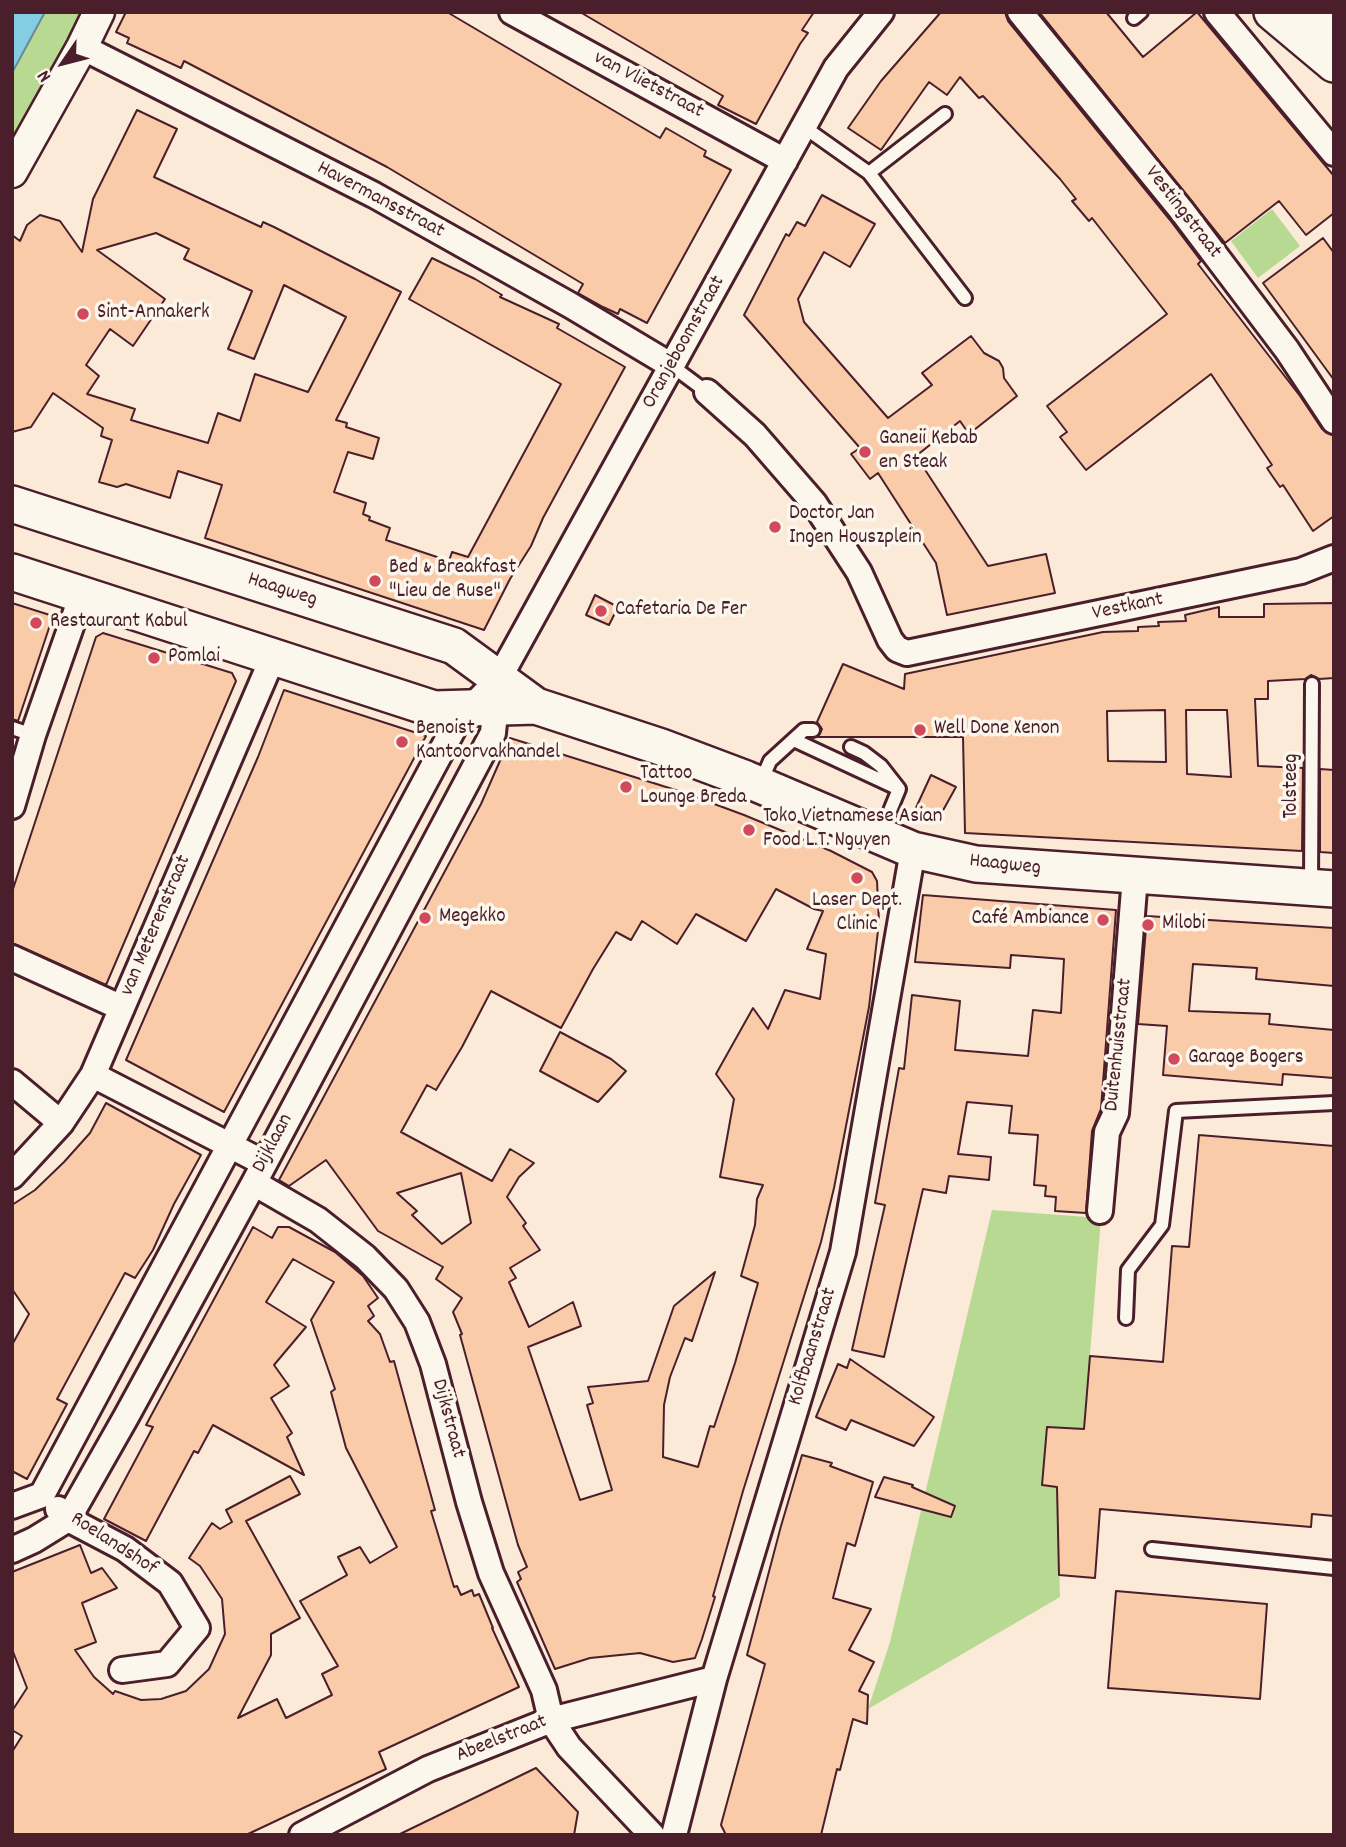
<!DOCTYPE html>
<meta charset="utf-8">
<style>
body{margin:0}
#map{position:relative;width:1346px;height:1847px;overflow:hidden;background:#fbead8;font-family:Dekko,sans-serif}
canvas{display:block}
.frame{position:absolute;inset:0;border:14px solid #4a1f2b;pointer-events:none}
.north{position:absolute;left:28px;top:28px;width:70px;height:70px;-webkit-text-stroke:5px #fbf7ec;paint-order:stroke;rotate:235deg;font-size:19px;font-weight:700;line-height:28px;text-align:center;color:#4a1f2b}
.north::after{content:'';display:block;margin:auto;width:24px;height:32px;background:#4a1f2b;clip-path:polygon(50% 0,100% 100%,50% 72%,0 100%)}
</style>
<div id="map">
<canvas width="1346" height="1847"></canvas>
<div class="frame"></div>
<div class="north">N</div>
</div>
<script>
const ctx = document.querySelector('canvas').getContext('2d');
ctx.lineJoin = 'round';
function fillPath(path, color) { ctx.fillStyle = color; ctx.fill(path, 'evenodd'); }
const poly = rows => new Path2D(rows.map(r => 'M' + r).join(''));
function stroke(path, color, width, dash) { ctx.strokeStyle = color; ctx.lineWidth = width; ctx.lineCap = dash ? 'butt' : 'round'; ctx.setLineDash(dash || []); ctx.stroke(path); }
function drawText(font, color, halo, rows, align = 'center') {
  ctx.font = font + ' Dekko,sans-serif'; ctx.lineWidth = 7; ctx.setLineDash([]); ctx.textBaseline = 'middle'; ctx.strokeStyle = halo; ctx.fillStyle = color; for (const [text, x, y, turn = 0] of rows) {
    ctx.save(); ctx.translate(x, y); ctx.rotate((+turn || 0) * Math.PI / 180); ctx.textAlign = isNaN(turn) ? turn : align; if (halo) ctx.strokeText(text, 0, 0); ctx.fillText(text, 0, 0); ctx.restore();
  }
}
const green = poly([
 [45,12,91,12,12,154,12,73],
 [1272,209,1300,246,1258,278,1231,241],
 [992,1210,1101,1218,1084,1429,1047,1427,1042,1485,1057,1487,1060,1597,868,1709,890,1642]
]);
const water = poly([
 [12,12,45,12,12,73,12,12]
]);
const building = poly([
 [126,12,447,12,660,138,666,128,706,151,704,156,731,170,647,323,620,309,618,314,603,307,578,293,583,284,387,167,184,61,181,68,127,43,129,38,116,32,126,12],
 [580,12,814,12,802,30,808,33,800,44,756,124,718,105,723,96,580,12],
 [941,12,1005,12,1008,21,1170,220,1201,261,1198,264,1300,396,1322,429,1334,436,1334,516,1313,531,1283,485,1280,487,1273,477,1267,468,1272,465,1211,374,1086,470,1060,437,1067,432,1047,406,1167,314,1092,218,1089,221,1072,201,1076,199,1060,179,983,96,979,98,960,77,947,95,929,82,881,150,848,128,881,81,941,12],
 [1039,12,1106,12,1143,57,1197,12,1334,176,1334,213,1306,235,1279,201,1225,243,1039,12],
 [137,110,177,129,154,177,261,227,263,222,274,227,401,292,336,420,347,423,346,427,379,438,373,459,348,452,334,492,366,503,363,514,370,517,369,520,390,528,386,540,449,561,452,552,468,557,561,384,409,299,432,258,475,279,502,295,500,297,559,324,557,328,625,367,543,518,531,546,510,579,484,630,205,538,222,485,178,471,170,498,126,484,117,487,99,482,112,440,101,436,103,428,53,393,31,427,12,432,12,235,20,241,27,225,40,215,60,221,82,252,93,199,137,110],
 [156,233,189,249,184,259,252,291,228,349,254,359,284,285,346,317,308,392,255,374,240,421,218,413,208,443,131,420,135,409,87,394,99,376,86,365,110,329,133,346,165,299,97,250,156,233],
 [822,195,875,224,850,267,824,252,798,299,804,322,888,418,932,385,922,373,971,336,984,353,999,361,1003,368,1004,378,1017,396,969,434,960,421,916,456,988,566,1046,554,1055,593,947,615,936,563,878,473,870,479,851,454,860,448,744,315,786,234,789,236,797,222,805,226,822,195],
 [1323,238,1334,253,1334,380,1263,283,1323,238],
 [595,595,618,607,609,625,586,615,595,595],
 [12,603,53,616,18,721,12,719,12,603],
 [1334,603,1334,678,1319,679,1311,675,1305,679,1268,681,1268,699,1255,699,1258,766,1303,768,1302,851,965,833,963,737,818,737,822,729,817,722,843,664,904,689,905,674,1103,632,1138,631,1138,627,1159,626,1158,622,1186,621,1185,615,1219,607,1219,617,1264,617,1264,604,1334,603],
 [1165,710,1166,762,1108,761,1107,711,1165,710],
 [1186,710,1227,710,1231,777,1187,774,1186,710],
 [103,633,232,673,236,681,106,985,12,943,12,892,96,637,103,633],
 [284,690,426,736,224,1112,126,1060,258,757,284,690],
 [510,738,682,792,744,815,831,851,872,872,877,881,879,922,869,1007,834,1188,821,1242,743,1491,713,1596,715,1597,702,1639,695,1658,673,1662,640,1653,590,1658,555,1669,517,1582,521,1579,518,1572,527,1567,518,1545,460,1335,462,1334,453,1312,462,1298,436,1279,443,1267,378,1231,326,1160,289,1186,279,1180,481,804,510,738],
 [776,889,814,909,823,911,807,949,826,954,820,999,785,990,768,1029,753,1008,716,1074,734,1099,720,1177,763,1185,757,1199,755,1225,741,1276,758,1283,735,1363,714,1427,710,1426,698,1467,663,1457,664,1405,670,1377,685,1338,692,1341,715,1272,674,1306,648,1381,588,1387,593,1403,587,1405,612,1490,580,1500,528,1347,581,1326,573,1302,529,1327,509,1282,516,1278,510,1268,540,1250,523,1226,526,1223,507,1197,519,1177,534,1163,510,1149,492,1181,401,1132,427,1085,436,1090,462,1047,491,991,561,1028,593,969,616,932,631,940,642,921,677,944,696,914,746,941,776,889],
 [461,1173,471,1223,442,1244,412,1215,417,1211,397,1193,461,1173],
 [1320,769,1334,770,1334,853,1320,852,1320,769],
 [931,775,956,787,936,823,914,812,931,775],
 [923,895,1116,910,1101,1109,1092,1131,1086,1213,1055,1211,1056,1197,1045,1196,1046,1186,1034,1185,1038,1135,1009,1133,1012,1106,967,1102,958,1154,991,1157,989,1180,949,1176,946,1193,923,1189,884,1357,852,1350,885,1205,875,1203,899,1068,904,1069,912,995,960,1001,955,1050,1028,1056,1033,1010,1061,1013,1064,959,1011,955,1010,968,915,962,923,895],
 [1147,916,1334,928,1334,986,1256,979,1257,968,1193,964,1189,1011,1270,1014,1269,1024,1334,1030,1334,1078,1283,1074,1282,1085,1163,1075,1167,1026,1138,1024,1147,916],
 [560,1032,611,1059,626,1071,598,1102,540,1071,560,1032],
 [106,1103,201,1155,174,1204,153,1250,135,1278,125,1273,57,1399,67,1404,27,1479,12,1471,12,1345,29,1314,12,1289,12,1205,35,1190,64,1162,90,1133,106,1103],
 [1199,1135,1334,1146,1334,1516,1312,1514,1311,1527,1100,1509,1095,1578,1059,1575,1057,1487,1042,1485,1047,1427,1084,1429,1090,1356,1163,1362,1172,1246,1189,1247,1199,1135],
 [253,1227,272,1238,278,1227,289,1227,335,1252,363,1276,378,1298,368,1306,374,1316,368,1321,380,1334,390,1362,394,1361,435,1510,431,1511,454,1587,457,1586,461,1595,472,1590,474,1596,479,1594,493,1628,492,1628,519,1687,379,1752,386,1769,246,1835,12,1835,12,1752,22,1736,12,1730,12,1711,27,1688,12,1649,12,1572,80,1545,91,1573,102,1568,117,1588,82,1603,96,1642,75,1650,94,1677,113,1694,115,1691,141,1700,161,1699,186,1691,209,1669,225,1634,222,1599,200,1566,189,1558,212,1523,220,1529,232,1522,226,1510,290,1476,300,1494,246,1521,300,1618,271,1634,271,1655,238,1718,277,1699,286,1718,332,1695,322,1674,338,1666,300,1601,347,1575,338,1557,360,1547,370,1563,397,1547,346,1448,331,1392,335,1389,311,1320,334,1282,293,1259,266,1302,306,1327,274,1365,289,1386,271,1398,292,1433,287,1437,304,1475,213,1425,198,1453,194,1451,146,1541,104,1519,153,1427,146,1425,253,1227],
 [850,1359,934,1417,914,1446,851,1420,846,1430,816,1417,838,1364,847,1368,850,1359],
 [802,1455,832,1463,830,1466,873,1482,855,1546,847,1543,833,1598,871,1609,849,1650,874,1662,859,1691,868,1695,867,1724,853,1719,840,1770,837,1769,821,1835,726,1835,721,1825,722,1821,765,1664,747,1655,781,1526,802,1455],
 [884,1477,913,1485,912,1487,955,1506,951,1517,875,1497,884,1477],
 [1116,1591,1267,1604,1260,1699,1108,1688,1116,1591],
 [536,1768,578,1812,574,1835,398,1835,536,1768]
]);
const service = poly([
 [1134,18,1141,12],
 [804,127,869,173,965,298],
 [869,173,945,114],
 [672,366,707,392],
 [12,728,33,735],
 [794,740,895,787],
 [851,747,864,753,881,766,899,789,880,835],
 [760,784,770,761,804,730,813,730],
 [1311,887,1312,684],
 [1126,1318,1128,1270,1162,1225,1176,1111,1334,1103],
 [1152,1549,1334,1568]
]);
const minor = poly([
 [512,12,785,161],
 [1020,12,1182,211,1287,350,1334,421],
 [1217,12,1334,153],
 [82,47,374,195,570,305,672,366],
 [707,392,755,435,814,503,859,572,890,640,897,649,907,653,1301,571,1334,558],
 [12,806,33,735,82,595],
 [12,958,122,1008],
 [93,1075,264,1163],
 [12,1082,61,1123],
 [12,1176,61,1123,93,1075,273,657],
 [254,1183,318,1220,365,1257,396,1289,417,1322,433,1364,469,1502,491,1573,544,1690,551,1720,569,1747,652,1835],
 [1100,1211,1107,1132,1116,1113,1135,877],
 [12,1506,42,1495,457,722,498,680,836,68,881,12],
 [58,1509,68,1519,125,1549,170,1583,197,1628,167,1664,122,1670],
 [12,1550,34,1540,68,1519,126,1417,254,1183,493,733,497,691],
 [302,1835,428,1769,551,1720,714,1679],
 [674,1835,714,1679,843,1252,913,850]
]);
const tertiary = poly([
 [12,172,82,47,99,12]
]);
const secondary = poly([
 [1272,12,1334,64],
 [1316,12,1334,27],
 [12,504,454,646,536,706,661,747,746,779,913,850,976,864,1334,889],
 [12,572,434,709,536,706]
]);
const markers = [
 [83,314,7,"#d1495b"],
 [865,452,7,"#d1495b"],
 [775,527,7,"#d1495b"],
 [375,581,7,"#d1495b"],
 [601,611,7,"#d1495b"],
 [36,623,7,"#d1495b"],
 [154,658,7,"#d1495b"],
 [920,730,7,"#d1495b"],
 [402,742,7,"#d1495b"],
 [626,787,7,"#d1495b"],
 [749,830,7,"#d1495b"],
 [857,878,7,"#d1495b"],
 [425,918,7,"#d1495b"],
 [1103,920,7,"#d1495b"],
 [1148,925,7,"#d1495b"],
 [1174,1059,7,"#d1495b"]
];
const streetNames = [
 ["van Vlietstraat",648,86,28],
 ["Havermansstraat",380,201,28],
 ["Vestingstraat",1182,213,52],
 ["Oranjeboomstraat",685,343,-61],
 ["Haagweg",282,591,18],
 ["Vestkant",1128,608,-12],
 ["Tolsteeg",1293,786,-90],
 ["Haagweg",1005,866,6],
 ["van Meterenstraat",157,926,-67],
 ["Duitenhuisstraat",1120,1045,-84],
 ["Dijklaan",274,1144,-62],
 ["Kolfbaanstraat",814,1347,-73],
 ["Dijkstraat",447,1419,75],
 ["Roelandshof",113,1545,33],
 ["Abeelstraat",502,1740,-22]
];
const poiNames = [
 ["Sint-Annakerk",97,314],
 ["Ganeii Kebab",879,440],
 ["en Steak",879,464],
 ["Doctor Jan",789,515],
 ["Ingen Houszplein",789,539],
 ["Bed & Breakfast",389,569],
 ["\"Lieu de Ruse\"",389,593],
 ["Cafetaria De Fer",615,611],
 ["Restaurant Kabul",50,623],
 ["Pomlai",168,658],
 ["Benoist",416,730],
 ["Kantoorvakhandel",416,754],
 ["Well Done Xenon",934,730],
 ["Tattoo",640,775],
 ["Lounge Breda",640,799],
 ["Toko Vietnamese Asian",763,818],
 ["Food L.T. Nguyen",763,842],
 ["Laser Dept.",857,902,"center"],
 ["Clinic",857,926,"center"],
 ["Megekko",439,918],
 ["Café Ambiance",1089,920,"right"],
 ["Milobi",1162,925],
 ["Garage Bogers",1188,1059]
];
fillPath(green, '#b8d992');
fillPath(water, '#83cee3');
stroke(water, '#6c8899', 2);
fillPath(building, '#facba9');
stroke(building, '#4a1f2b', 2);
stroke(service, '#4a1f2b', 18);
stroke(minor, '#4a1f2b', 30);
stroke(tertiary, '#4a1f2b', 35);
stroke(secondary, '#4a1f2b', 40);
stroke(service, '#fbf7ec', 12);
stroke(minor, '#fbf7ec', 24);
stroke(tertiary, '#fbf7ec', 30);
stroke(secondary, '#fbf7ec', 35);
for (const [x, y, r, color] of markers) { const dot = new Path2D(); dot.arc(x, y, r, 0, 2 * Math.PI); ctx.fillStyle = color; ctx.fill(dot); stroke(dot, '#fbf7ec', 2.5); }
drawText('21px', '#4a1f2b', '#fbf7ec', streetNames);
drawText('21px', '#4a1f2b', '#fbf7ec', poiNames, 'left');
</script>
